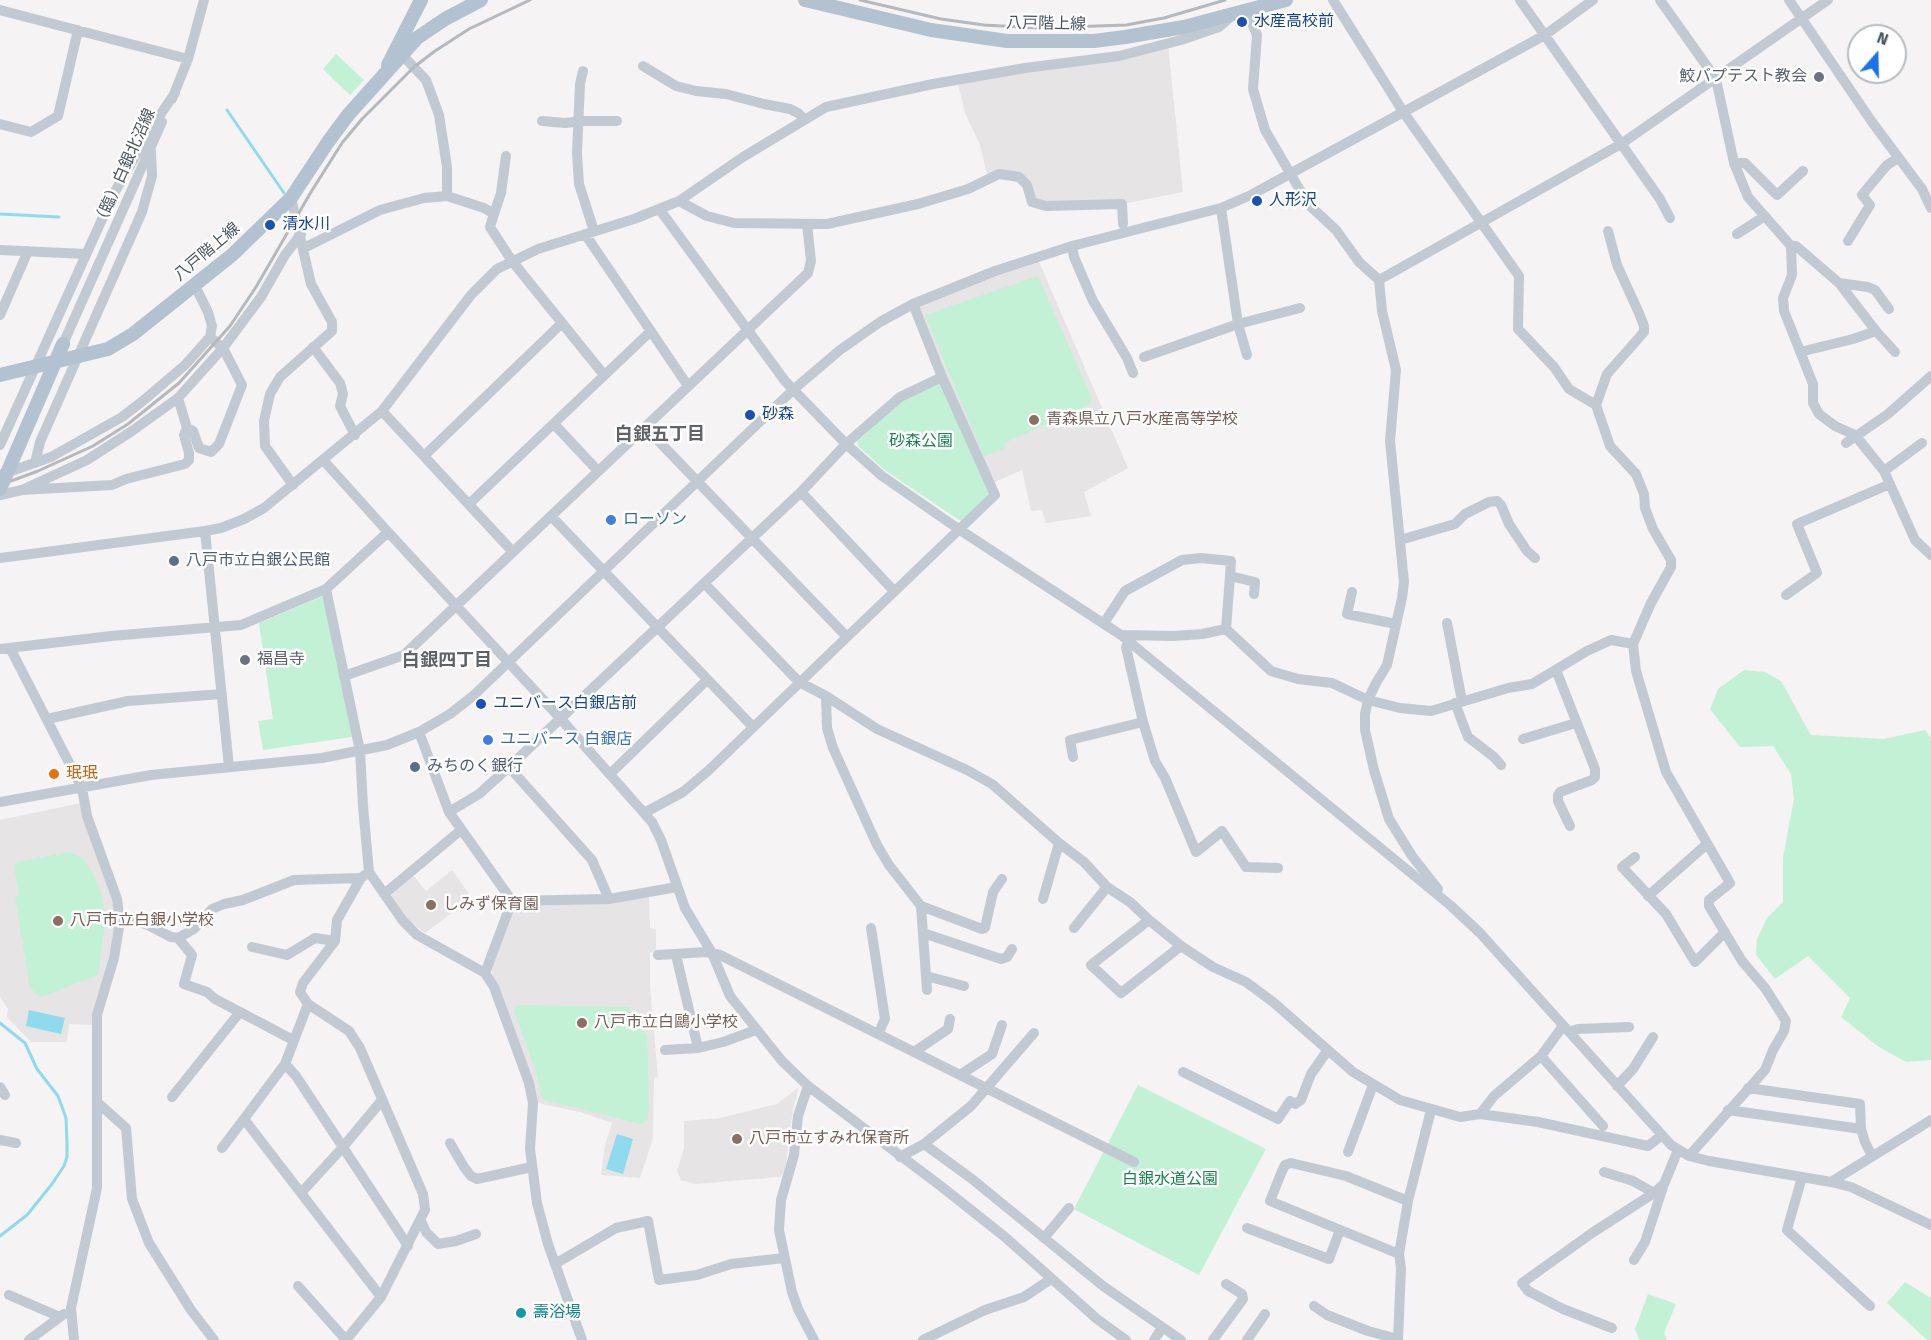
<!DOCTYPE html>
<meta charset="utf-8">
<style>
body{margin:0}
#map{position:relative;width:1931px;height:1340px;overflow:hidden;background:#f5f3f3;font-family:"Fira Sans",sans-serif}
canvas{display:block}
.north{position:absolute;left:1847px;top:24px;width:60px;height:60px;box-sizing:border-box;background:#fff;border:2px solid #b7bbc0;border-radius:50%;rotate:20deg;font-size:16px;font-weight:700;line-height:24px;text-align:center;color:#4a5661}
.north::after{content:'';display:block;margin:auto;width:21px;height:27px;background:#1a73e8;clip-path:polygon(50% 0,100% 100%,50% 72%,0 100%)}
</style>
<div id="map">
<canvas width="1931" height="1340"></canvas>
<div class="north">N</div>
</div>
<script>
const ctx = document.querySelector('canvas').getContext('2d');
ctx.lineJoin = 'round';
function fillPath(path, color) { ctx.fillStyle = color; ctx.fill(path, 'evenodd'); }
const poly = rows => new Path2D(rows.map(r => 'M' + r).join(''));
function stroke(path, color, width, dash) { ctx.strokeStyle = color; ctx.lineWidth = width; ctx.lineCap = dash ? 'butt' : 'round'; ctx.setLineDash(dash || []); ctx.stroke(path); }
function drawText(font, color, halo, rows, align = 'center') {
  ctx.font = font + ' "Fira Sans","Noto Sans JP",sans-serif'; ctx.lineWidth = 5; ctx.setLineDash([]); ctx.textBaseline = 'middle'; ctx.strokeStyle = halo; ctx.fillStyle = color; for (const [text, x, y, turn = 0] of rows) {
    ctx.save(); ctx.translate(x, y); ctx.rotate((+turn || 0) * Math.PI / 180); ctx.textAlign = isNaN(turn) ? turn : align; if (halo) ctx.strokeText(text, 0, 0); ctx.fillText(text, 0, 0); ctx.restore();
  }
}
const education = poly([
 [1168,44,1183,192,1122,204,1032,202,1019,177,988,178,980,145,965,113,957,80],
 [1037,257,1128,468,1084,492,1091,516,1046,523,1042,510,1031,511,1022,470,990,484,913,304],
 [81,803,112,901,116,917,109,956,94,1025,69,1024,67,1042,31,1042,7,1017,8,1009,0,997,0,820],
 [452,870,472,898,425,933,408,920,392,896,392,892,413,875,426,891],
 [649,897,650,928,656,929,656,952,650,953,650,987,658,1077,654,1078,653,1138,640,1178,601,1175,605,1145,612,1123,580,1112,542,1104,536,1101,491,969,514,906,517,905],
 [799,1087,793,1109,786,1163,784,1173,780,1177,695,1184,681,1180,677,1171,684,1148,684,1121,720,1118,777,1104]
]);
const green = poly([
 [336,54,364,80,350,95,323,69],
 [1038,276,1092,399,1089,405,1004,443,1006,447,984,457,925,315],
 [941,383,990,490,990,496,964,521,959,520,886,471,858,446,857,442,902,400],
 [321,597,325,598,352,737,263,750,258,721,273,719,259,623],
 [1744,670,1765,672,1781,681,1811,735,1884,739,1925,730,1931,738,1931,1060,1906,1062,1879,1047,1841,1017,1850,998,1808,956,1775,979,1756,955,1757,939,1767,918,1783,902,1783,857,1794,799,1791,774,1773,746,1740,747,1710,709,1718,689],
 [69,852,81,857,92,871,103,898,105,925,98,975,44,996,38,996,30,987,15,897,19,896,14,866,17,862],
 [518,1005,630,1007,632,1023,647,1035,649,1108,647,1121,640,1124,578,1108,545,1101,541,1096,536,1072,514,1011],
 [1138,1085,1266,1149,1199,1275,1074,1209],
 [1905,1282,1931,1298,1931,1340,1927,1340,1887,1303],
 [1648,1294,1676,1304,1664,1333,1667,1340,1639,1340,1635,1329]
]);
const water = poly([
 [29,1010,65,1018,61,1034,26,1026],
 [617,1134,633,1139,623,1174,606,1169]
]);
const stream = poly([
 [227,110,284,193],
 [0,214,59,217],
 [0,1023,25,1043,37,1069,58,1096,66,1118,67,1143,67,1157,64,1166,52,1184,27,1215,0,1236]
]);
const minor = poly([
 [1333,0,1404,113,1519,276,1518,329,1554,367,1569,389,1596,405,1610,446,1636,474,1644,494,1645,508,1653,529,1671,560,1671,567,1651,603,1633,644,1636,671,1666,772,1730,883,1709,900,1709,906,1742,961,1765,988,1786,1021,1784,1031,1773,1050,1765,1070,1689,1156],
 [1520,0,1660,199,1670,218],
 [1660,0,1716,79,1734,163,1748,197,1791,246,1792,275,1783,298,1784,311,1813,384,1813,403,1819,414,1835,426,1855,435,1884,471,1915,540,1931,555],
 [1789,0,1872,122,1922,189,1931,208],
 [0,10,188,59],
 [1247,11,1257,35,1253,89,1265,130,1308,204,1336,230,1359,262,1379,280,1382,311,1396,370,1390,441,1404,582,1402,598,1387,665,1376,683,1368,700,1365,714,1365,730,1374,770,1389,819,1412,856,1438,889],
 [402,55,426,80,439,115,447,167,447,196],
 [643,66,676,86,696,91,726,94,764,104,790,109,798,113,804,119],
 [583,71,580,84,577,153,579,184,594,231],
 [172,99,188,59,204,0],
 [542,121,565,123,583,121,617,121],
 [0,124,31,132,58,116,78,30],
 [1734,163,1745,163,1777,195,1803,171],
 [291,198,311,284,332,322,332,331,280,377,270,394,264,421,265,446,293,485],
 [679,201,707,216,734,223,827,224,918,204,968,189,999,174,1019,177,1027,185,1032,202,1046,206,1122,204,1123,224],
 [1221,208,1238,324,1247,355],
 [660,210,785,381,846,444,882,476,960,530,1121,635,1450,905,1480,933,1671,1145,1689,1156,1709,1161,1831,1182,1851,1187,1931,1225],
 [494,214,501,193,506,156],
 [585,234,688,386],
 [1737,234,1765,216],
 [1848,241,1870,205,1862,195,1887,165,1898,158],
 [1072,246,1074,257,1093,301,1127,358,1133,373],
 [1791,246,1796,246,1839,283,1876,331,1895,352],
 [304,248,380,210,424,198,447,196,484,208,494,214,490,227,512,261,604,375],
 [0,250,86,254],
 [1379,280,1621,144,1828,0],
 [1839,283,1868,287,1875,290,1889,309],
 [0,315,28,251],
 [63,344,162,122],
 [313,347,340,383,343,394,340,406,355,435],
 [1800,352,1853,339,1876,331],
 [1144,357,1238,324,1300,308],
 [178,398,223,348,261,297,285,255,301,234],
 [1596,405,1607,374,1644,332,1644,326,1639,313,1617,265,1608,231],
 [382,411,513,552],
 [554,424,598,471],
 [645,427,847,637,995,495,942,377,913,304],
 [1846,443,1888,414,1931,376],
 [0,445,113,195,154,124,175,93],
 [424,456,562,323],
 [324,461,388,532,560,718,652,822,661,840,685,908,712,953,730,996,782,1061,808,1086,942,1187,1005,1237,1097,1319,1126,1340],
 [35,463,40,442,142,212,152,176,151,151],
 [1884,471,1922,443],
 [3,474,51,457,122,417,144,400,185,365,210,337],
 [22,490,112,485,126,479,185,464,189,460,189,453,184,435,187,428,193,431,199,448,211,452,219,444,242,385,223,348,210,337,212,326,208,312,194,284],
 [801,492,894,591],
 [0,495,22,490,87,460,132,431,178,398,187,428],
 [469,504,651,331],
 [551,516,753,727],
 [205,531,229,767],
 [1400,540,1455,524,1465,514,1489,502,1497,501,1501,505,1509,524,1527,551,1535,558],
 [0,558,205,531,221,528,244,519,264,508,382,411,471,295,497,269,538,249,634,219,679,201,743,157,826,107,933,84,1025,68,1119,56,1181,40,1219,27,1234,14],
 [704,583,799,682,826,696,877,729,967,770,992,784,1059,843,1084,862,1107,887,1130,902,1149,920,1181,946,1213,967,1246,982,1273,1002,1353,1072,1400,1100,1460,1117,1480,1114,1494,1096,1541,1056,1563,1026],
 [326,589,360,751,363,806,369,872,403,921,417,935,485,973,494,987,529,1083,533,1103,530,1149,537,1203,548,1244,582,1340],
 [1352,592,1347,614,1396,624],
 [1786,595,1817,573,1797,524,1890,484],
 [1104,623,1125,591,1182,560,1201,558,1231,561,1230,576,1255,582,1254,594],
 [1447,623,1462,701],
 [1226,629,1230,576],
 [1121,635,1174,636,1202,634,1226,629,1271,671,1298,679,1332,683,1368,700,1400,708,1431,711,1508,688,1532,684,1587,651,1611,640,1633,644],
 [1129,641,1126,647,1143,722,1155,761,1165,778,1196,852,1222,831,1246,867,1278,868],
 [10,648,82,788,87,816,117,899,120,921,114,958,97,1015,97,1188,71,1308,74,1340],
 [0,649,111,636,241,625,326,589,388,532],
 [1556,670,1595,769,1595,777,1592,780,1560,792,1558,795,1558,801,1570,826],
 [344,676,404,655,808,273,811,261,807,224],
 [826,696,827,728,833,748,877,845,889,865,921,906,927,990],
 [1455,703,1468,737,1494,757,1501,765],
 [47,719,128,701,222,694],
 [419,732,449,812,512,901],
 [1523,739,1576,723],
 [1073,757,1070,740,1143,722],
 [509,767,592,860,609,899],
 [611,773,707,680],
 [0,802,151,775,322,758,387,745,419,732,450,714,473,696,793,390,840,350,880,322,913,304,995,271,1072,246,1221,208,1251,195,1545,35,1593,0],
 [449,812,479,794,509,767,801,492,846,444,900,397,942,377],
 [644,813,683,792,709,770,847,637],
 [1635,857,1622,867,1666,914,1695,962,1725,932],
 [384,894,461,830],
 [1648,896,1707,844],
 [1043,899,1059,843],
 [921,906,982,929,985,928,993,892,1002,879],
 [1149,920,1091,965,1121,993,1181,946],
 [120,921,137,921,148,925,171,937,178,938,194,929,212,909,224,904,243,900,294,880,361,878],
 [871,928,885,1019,878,1034],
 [1074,928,1107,887],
 [923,933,1001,959,1007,957,1012,949],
 [178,938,192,955,184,984,207,992,215,999,240,1012],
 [252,947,287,955,315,938,335,941],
 [658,955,706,952,720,955,1134,1162],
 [676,955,698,1048],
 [485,973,512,901,609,899,677,887],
 [926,976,964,986],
 [308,1004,285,1064,244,1119,381,1297],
 [1569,1032,1578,1029,1629,1027],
 [665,1050,698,1048,723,1042,756,1030],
 [914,1052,948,1029,950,1019],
 [1541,1056,1603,1126],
 [285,1064,296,1076,408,1246],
 [1183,1072,1278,1119,1290,1101,1295,1104,1301,1100,1311,1074,1328,1050],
 [960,1075,992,1054,1002,1025],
 [808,1086,798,1116,794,1155,781,1200,779,1230,792,1292,798,1309,814,1340],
 [1617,1086,1633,1069,1653,1037],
 [0,1087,5,1095],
 [1748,1088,1860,1104,1861,1129,1865,1142,1872,1156],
 [172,1097,240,1012,293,1040],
 [98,1103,126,1128,132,1199,149,1243,191,1310,214,1340],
 [1728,1110,1861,1129],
 [1480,1114,1538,1122,1648,1146,1661,1136],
 [0,1140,16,1143],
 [450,1143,464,1167,471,1176,477,1179,532,1167],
 [924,1144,972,1179,1103,1286,1181,1340],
 [222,1148,244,1119],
 [1348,1152,1373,1085],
 [900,1157,924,1144,971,1106,1034,1033],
 [1604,1172,1633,1181,1654,1193],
 [1802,1177,1787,1230,1870,1306],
 [1831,1182,1931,1120],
 [301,1193,343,1147,382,1100],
 [421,1221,426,1232,438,1244,456,1241,476,1234],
 [1247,1228,1329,1259,1340,1230],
 [1044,1238,1069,1208],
 [1399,1254,1270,1201,1282,1171,1285,1165,1291,1163,1346,1176,1408,1201],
 [1634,1260,1645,1242,1663,1187],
 [555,1264,616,1228,648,1221,659,1280,697,1275,731,1264,784,1258],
 [298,1286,346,1340],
 [9,1295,60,1317],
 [1314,1306,1327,1315,1368,1331,1398,1339],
 [1612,1328,1563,1309,1528,1291,1522,1283,1592,1233,1654,1193,1664,1184,1678,1150],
 [29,1340,64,1314],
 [346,1340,381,1297,425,1210,423,1194,360,1048,349,1031,308,1004,300,992,303,983,335,941,337,920,361,878,369,872],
 [923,1340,985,1310,1024,1297,1051,1279],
 [1154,1340,1162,1328],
 [1213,1340,1243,1299,1242,1294,1226,1284],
 [1247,1340,1265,1314],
 [1398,1340,1401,1268,1399,1254,1408,1201,1431,1110]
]);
const major = poly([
 [805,0,931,30,1007,41,1094,41,1125,37,1184,27,1286,0],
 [388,65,421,0],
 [0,375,108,349,133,334,232,255,291,198,328,142,348,115,417,38,445,19,481,0]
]);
const rail = poly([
 [860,0,941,19,984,25,1039,28,1126,25,1164,18,1225,0],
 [0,485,38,471,93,446,128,424,179,383,230,326,256,287,311,192,342,143,362,119,414,67,435,51,469,29,530,0]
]);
const majorBridge = poly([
 [0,489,63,344]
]);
const markers = [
 [1242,22,6,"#1a4fb4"],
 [1819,77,6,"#6b7280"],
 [1257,201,6,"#1a4fb4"],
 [270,225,6,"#1a4fb4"],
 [750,415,6,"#1a4fb4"],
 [1034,420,6,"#8d6e63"],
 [611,520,6,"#3f7fe0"],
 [174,561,6,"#5c6f8a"],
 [245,660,6,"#6b7280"],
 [481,704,6,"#1a4fb4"],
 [488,740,6,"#3f7fe0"],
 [415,767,6,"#5c6f8a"],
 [54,774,6,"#e8710a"],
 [431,905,6,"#8d6e63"],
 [58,921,6,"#8d6e63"],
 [582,1023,6,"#8d6e63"],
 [737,1139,6,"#8d6e63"],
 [521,1313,6,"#0f9aa8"]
];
const transitNames = [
 ["水産高校前",1254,22],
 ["人形沢",1269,201],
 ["清水川",282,225],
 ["砂森",762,415],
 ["ユニバース白銀店前",493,704]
];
const streetNames = [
 ["八戸階上線",1046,24,1],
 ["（臨）白銀北沼線",125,168,-66],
 ["八戸階上線",207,252,-40]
];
const worshipNames = [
 ["鮫バプテスト教会",1807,77],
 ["福昌寺",257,660,"left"]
];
const educationNames = [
 ["青森県立八戸水産高等学校",1046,420],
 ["しみず保育園",443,905],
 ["八戸市立白銀小学校",70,921],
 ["八戸市立白鷗小学校",594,1023],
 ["八戸市立すみれ保育所",749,1139]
];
const parkNames = [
 ["砂森公園",921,442],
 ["白銀水道公園",1170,1180]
];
const shopNames = [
 ["ローソン",623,520],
 ["ユニバース 白銀店",500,740]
];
const serviceNames = [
 ["八戸市立白銀公民館",186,561],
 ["みちのく銀行",427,767]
];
const foodNames = [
 ["珉珉",66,774]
];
const cultureNames = [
 ["壽浴場",533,1313]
];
const neighbourhoodNames = [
 ["白銀五丁目",660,435],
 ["白銀四丁目",447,661]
];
fillPath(education, '#e6e4e5');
fillPath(green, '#c3f1d5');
fillPath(water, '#90daee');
stroke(stream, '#90daee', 3);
stroke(minor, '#c1cad2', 10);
stroke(major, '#b3c2d1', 14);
stroke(rail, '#b5b8bd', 3);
stroke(majorBridge, '#b3c2d1', 14);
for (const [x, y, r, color] of markers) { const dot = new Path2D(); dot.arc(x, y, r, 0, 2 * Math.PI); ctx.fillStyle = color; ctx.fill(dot); stroke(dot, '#fff', 2); }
drawText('16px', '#164399', '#fff', transitNames, 'left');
drawText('16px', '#4a5661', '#fff', streetNames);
drawText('16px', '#5b616d', '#fff', worshipNames, 'right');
drawText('16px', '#785e54', '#fff', educationNames, 'left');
drawText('16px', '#17864f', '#fff', parkNames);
drawText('16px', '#366cbe', '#fff', shopNames, 'left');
drawText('16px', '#4e5e75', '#fff', serviceNames, 'left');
drawText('16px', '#c56008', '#fff', foodNames, 'left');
drawText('16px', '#0d838f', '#fff', cultureNames, 'left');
drawText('bold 18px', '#5f6368', '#fff', neighbourhoodNames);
</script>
